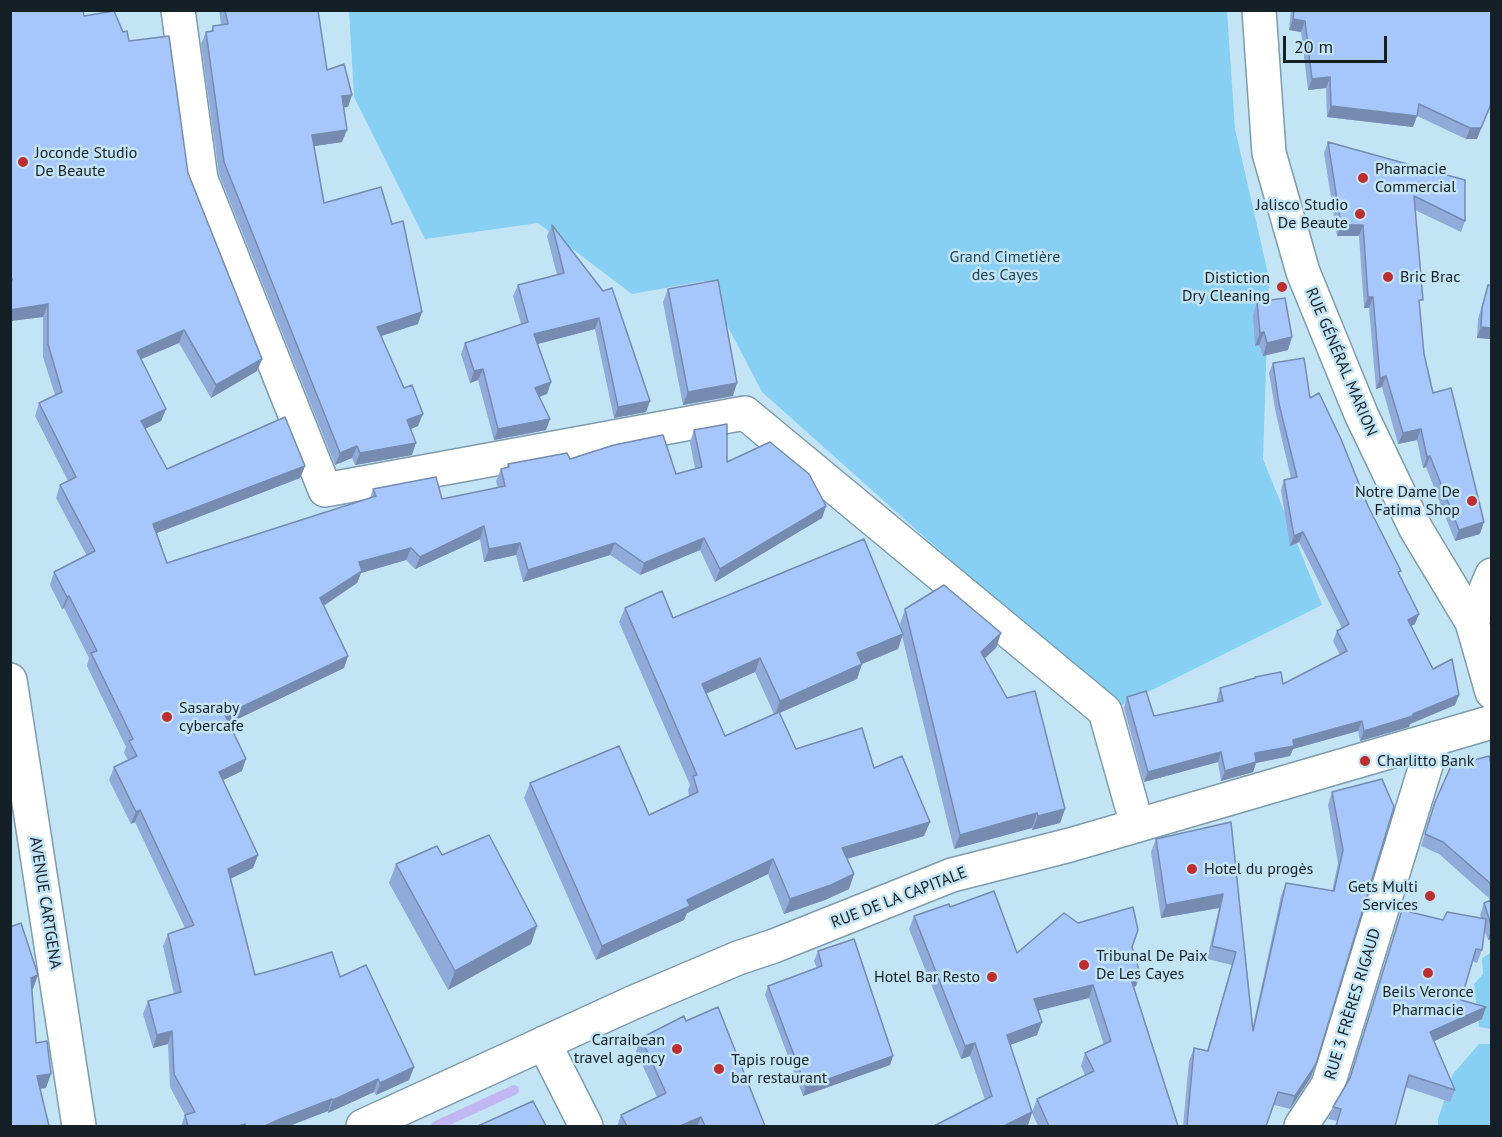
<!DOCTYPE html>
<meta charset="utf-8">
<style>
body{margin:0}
#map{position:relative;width:1502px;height:1137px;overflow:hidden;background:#c3e4f5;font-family:"PT Sans",sans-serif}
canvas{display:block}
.frame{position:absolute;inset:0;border:12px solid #142026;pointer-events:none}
.scale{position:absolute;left:1283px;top:36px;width:104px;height:27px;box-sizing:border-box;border:3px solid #142026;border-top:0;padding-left:8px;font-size:18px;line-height:21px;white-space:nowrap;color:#142026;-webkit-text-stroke:4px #c3e4f5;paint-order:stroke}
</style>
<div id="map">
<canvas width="1502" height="1137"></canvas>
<div class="frame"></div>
<div class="scale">20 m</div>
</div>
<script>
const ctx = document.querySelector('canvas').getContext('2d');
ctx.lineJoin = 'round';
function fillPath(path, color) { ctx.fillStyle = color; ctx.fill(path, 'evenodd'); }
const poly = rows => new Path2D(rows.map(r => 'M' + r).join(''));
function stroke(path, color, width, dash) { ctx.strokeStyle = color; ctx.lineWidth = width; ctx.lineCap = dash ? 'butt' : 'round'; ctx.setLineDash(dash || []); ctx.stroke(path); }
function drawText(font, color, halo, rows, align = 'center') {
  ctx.font = font + ' "PT Sans",sans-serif'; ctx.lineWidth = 5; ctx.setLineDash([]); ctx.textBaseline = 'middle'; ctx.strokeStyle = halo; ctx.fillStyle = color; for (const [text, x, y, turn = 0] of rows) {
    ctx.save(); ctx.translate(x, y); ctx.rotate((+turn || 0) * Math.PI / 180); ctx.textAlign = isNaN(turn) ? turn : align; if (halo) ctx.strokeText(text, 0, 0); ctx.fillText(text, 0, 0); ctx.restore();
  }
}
const green = poly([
 [349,11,1227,11,1235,129,1269,278,1263,459,1322,605,1116,708,762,392,704,281,632,294,538,223,425,239,354,97],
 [1491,953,1491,1029,1479,1027,1474,984,1483,974,1482,958],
 [1479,1044,1491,1044,1491,1126,1438,1126,1438,1119,1453,1074]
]);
const stream = poly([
 [436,1126,514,1090]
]);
const street = poly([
 [178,10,201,179,325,490,745,413,1105,711,1137,825],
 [1472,622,1492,575],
 [544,1043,586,1126],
 [1301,1126,1328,1085,1434,739]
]);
const secondary = poly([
 [1259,10,1269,153,1303,272,1361,414,1416,529,1472,622,1492,692],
 [10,680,79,1126],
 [363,1126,632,1003,738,958,774,946,952,875,1070,845,1492,722]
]);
const wall = poly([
 [10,10,84,16,123,32,129,41,188,173,262,359,257,371,211,398,179,343,141,359,166,409,161,421,145,429,167,469,305,466,300,478,157,533,167,563,370,498,373,489,442,499,498,488,496,481,501,469,507,467,508,464,570,459,676,474,695,469,690,442,694,430,727,462,826,506,822,518,715,582,700,550,640,575,610,555,523,582,516,555,484,562,480,539,415,569,406,560,361,573,357,583,324,606,348,656,344,668,229,723,242,771,223,780,258,855,253,868,230,879,255,975,340,977,414,1067,409,1080,376,1095,374,1092,328,1113,328,1111,289,1126,181,1126,185,1115,170,1087,168,1044,153,1048,143,1014,148,1001,174,994,163,946,168,934,185,928,135,822,131,824,109,780,114,767,128,760,124,753,126,747,87,666,89,658,64,608,62,609,50,585,54,572,87,556,56,498,60,485,68,481,35,416,39,403,55,395,43,357,43,317,10,321],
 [219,10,318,10,327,70,348,107,343,107,342,142,314,146,324,203,418,324,381,336,418,426,411,429,412,455,355,465,352,458,335,465,219,174,201,44,206,32,211,31,213,26,221,25],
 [1291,10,1491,10,1477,139,1466,139,1417,116,1413,127,1327,117,1326,88,1308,90,1301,32,1289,30],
 [1328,142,1465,221,1461,232,1415,210,1420,308,1424,354,1433,393,1480,534,1455,541,1426,467,1423,468,1417,440,1398,444,1382,387,1376,389,1369,308,1364,308,1359,236,1337,236,1324,153],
 [552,225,650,401,646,412,614,418,595,329,537,344,551,382,547,394,539,397,550,419,546,430,494,440,478,380,470,383,461,354,465,343,521,324,513,296,518,285,557,275,547,236],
 [1488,285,1491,285,1491,339,1477,338,1478,319],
 [668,289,733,396,683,405,663,302],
 [1257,302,1288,350,1263,356,1259,345,1255,346,1253,315],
 [1273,363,1310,398,1368,506,1399,575,1415,624,1411,626,1433,669,1459,695,1455,705,1410,724,1409,727,1360,741,1358,731,1293,749,1290,756,1256,763,1253,772,1224,780,1221,781,1218,762,1144,782,1124,708,1127,697,1154,716,1217,702,1217,699,1220,688,1254,679,1255,677,1283,684,1340,655,1333,641,1337,631,1342,628,1299,542,1290,546,1281,490,1284,480,1291,478,1276,414,1269,373],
 [625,608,673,618,901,628,900,624,905,609,1001,633,996,648,985,658,1065,809,1060,823,1032,830,1032,828,954,849,902,636,898,649,862,664,857,679,779,713,796,749,874,768,924,836,847,859,854,874,849,889,825,900,784,914,768,874,687,913,684,920,596,960,524,798,530,783,649,815,689,796,688,790,690,785,619,622],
 [755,672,774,714,725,736,706,694],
 [1491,763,1491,939,1488,940,1484,929,1482,950,1477,963,1472,961,1461,1000,1482,1019,1434,1041,1455,1090,1450,1102,1405,1087,1337,1121,1328,1119,1333,1107,1349,1080,1402,910,1443,920,1481,918,1480,915,1484,903,1491,900,1439,854,1421,846,1435,802],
 [1382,779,1311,1077,1290,1109,1274,1105,1266,1126,1183,1126,1189,1061,1194,1048,1207,1051,1232,965,1207,959,1219,908,1161,918,1151,852,1156,839,1231,822,1253,1026,1281,896,1286,883,1332,891,1338,863,1328,805,1332,792],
 [442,855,531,944,448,990,389,883,396,864],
 [950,907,1017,953,1078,923,1132,948,1140,973,1136,986,1134,987,1178,1126,1038,1126,1032,1113,1028,1125,1024,1126,934,1126,985,1100,970,1056,961,1059,909,929,914,916],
 [1089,998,1104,1045,1085,1053,1081,1066,1085,1075,1037,1099,1032,1112,1010,1045,1037,1035,1038,1010],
 [818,951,893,1056,890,1065,803,1096,765,995,768,986,817,968,814,961],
 [686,1021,765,1126,617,1126,621,1115,657,1097,636,1051,641,1038]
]);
const shadedWall = poly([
 [1293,19,1305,21,1301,32,1289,30],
 [1330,77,1326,88,1308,90,1312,79],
 [352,95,348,107,337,108,342,96],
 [1491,104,1477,139,1466,139,1470,128],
 [1331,106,1417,116,1413,127,1327,117],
 [347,130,342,142,308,147,312,135],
 [1341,225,1363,225,1359,236,1337,236],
 [1368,297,1373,297,1369,308,1364,308],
 [48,304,43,317,10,321,10,310],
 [422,312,418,324,372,339,377,327],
 [599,318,595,329,530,346,534,334],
 [1481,327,1491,328,1491,339,1477,338],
 [184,330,179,343,132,363,137,351],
 [1264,332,1259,345,1255,346,1260,333],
 [1292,337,1288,350,1263,356,1267,343],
 [262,359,257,371,211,398,216,385],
 [483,369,478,380,470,383,474,371],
 [1386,376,1382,387,1376,389,1380,378],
 [551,382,547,394,531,400,535,388],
 [737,383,733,396,683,405,688,392],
 [650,401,646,412,614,418,618,407],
 [166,409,161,421,137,433,141,421],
 [423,414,418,426,403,432,407,420],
 [550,419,546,430,494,440,498,429],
 [1421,429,1417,440,1398,444,1403,433],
 [416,443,412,455,355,465,360,453],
 [357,446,352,458,335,465,340,453],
 [1430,456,1426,467,1423,468,1427,457],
 [305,466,300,478,149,536,153,524],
 [826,506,822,518,715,582,720,569],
 [1484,522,1480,534,1455,541,1459,530],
 [484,526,480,539,415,569,420,557],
 [1303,532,1299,542,1290,546,1294,536],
 [704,538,700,550,640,575,644,563],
 [520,543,516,555,484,562,489,549],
 [615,543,610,555,523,582,528,570],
 [411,548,406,560,361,573,357,583,315,611,320,598,359,562],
 [69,596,64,608,62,609,67,597],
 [1419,614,1415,624,1404,630,1408,620],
 [1001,633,996,648,976,666,981,652],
 [903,634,898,649,852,668,857,653],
 [348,656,344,668,221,727,225,715],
 [760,658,755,672,696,698,702,684],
 [862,664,857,679,775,715,780,701],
 [1459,695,1455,705,1410,724,1409,727,1360,741,1364,731,1413,714],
 [1362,721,1358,731,1293,749,1290,756,1256,763,1253,772,1221,781,1225,771,1255,753,1293,740],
 [1221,752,1218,762,1144,782,1148,772],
 [246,759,242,771,215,784,219,772],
 [1065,809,1060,823,1032,830,1038,816],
 [140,810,135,822,131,824,136,812],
 [1037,813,1032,828,954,849,960,835],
 [930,822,924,836,836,862,842,848],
 [258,855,253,868,223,882,228,869],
 [773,859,768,874,687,913,684,920,596,960,602,946,687,900],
 [854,874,849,889,825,900,784,914,790,899],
 [1223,894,1219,908,1161,918,1166,905],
 [537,926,531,944,448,990,455,971],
 [1491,931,1491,939,1488,940],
 [1140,973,1136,986,1126,989,1130,976],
 [38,975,33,989,26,991,31,978],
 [1093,985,1089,998,1029,1013,1034,999],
 [1486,1007,1482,1019,1426,1045,1430,1032],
 [1042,1022,1037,1035,1002,1048,1007,1035],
 [172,1031,168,1044,153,1048,157,1035],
 [975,1043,970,1056,961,1059,965,1046],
 [893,1056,890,1065,803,1096,806,1087],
 [1316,1064,1311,1077,1290,1109,1295,1096],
 [414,1067,409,1080,376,1095,380,1083],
 [51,1074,46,1088,32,1090,37,1076],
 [378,1079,374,1092,328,1113,333,1100],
 [332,1099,328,1111,289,1126,265,1126,280,1119],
 [1032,1112,1028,1125,1024,1126,1004,1126],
 [701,1117,697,1126,680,1126]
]);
const building = poly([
 [10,10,83,10,84,16,114,11,123,32,127,31,129,41,169,36,188,173,262,359,216,385,184,330,137,351,166,409,141,421,167,469,285,417,305,466,153,524,167,563,376,496,373,489,436,477,442,499,505,486,501,469,509,467,508,464,567,453,570,459,614,445,663,435,676,474,702,467,694,430,727,424,727,462,770,442,809,474,826,506,720,569,704,538,644,563,615,543,528,570,520,543,489,549,484,526,420,557,411,548,359,562,362,571,320,598,348,656,225,715,246,759,219,772,258,855,228,869,255,975,281,968,332,952,340,977,366,965,414,1067,380,1083,378,1079,333,1100,332,1099,280,1119,265,1126,246,1126,245,1124,239,1126,188,1126,185,1115,195,1112,174,1074,172,1031,157,1035,148,1001,181,992,168,934,194,925,140,810,136,812,114,767,137,756,129,741,133,739,91,653,97,651,69,596,67,597,54,572,95,551,60,485,76,477,39,403,62,392,48,344,48,304,10,310,10,280,12,280,10,272,10,10],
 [225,10,318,10,327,70,344,64,352,95,342,96,347,130,312,135,324,203,381,187,392,224,403,221,422,312,377,327,404,388,412,385,423,414,407,420,416,443,360,453,357,446,340,453,224,162,206,32,213,31,213,26,228,24,225,10],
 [1294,10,1491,10,1491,104,1481,128,1470,128,1419,104,1417,116,1331,106,1330,77,1312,79,1305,21,1293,19,1294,10],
 [1328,142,1465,180,1465,221,1414,196,1423,300,1419,300,1424,354,1433,393,1451,388,1484,522,1459,530,1430,456,1427,457,1421,429,1403,433,1386,376,1380,378,1373,297,1368,297,1363,225,1341,225,1328,142],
 [552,225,603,291,612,288,650,401,618,407,599,318,534,334,551,382,535,388,550,419,498,429,483,369,474,371,465,343,528,322,518,285,564,273,552,225],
 [718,280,737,383,688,392,668,289,718,280],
 [1488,285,1491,285,1491,328,1481,327,1482,308,1488,285],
 [1285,298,1292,337,1267,343,1264,332,1260,333,1257,302,1285,298],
 [1304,358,1310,398,1319,393,1341,439,1368,506,1401,571,1398,572,1419,614,1408,620,1433,669,1452,659,1459,695,1413,714,1413,716,1364,731,1362,721,1293,740,1294,746,1255,753,1256,762,1228,770,1225,771,1221,752,1148,772,1127,697,1146,691,1154,716,1223,701,1220,688,1255,678,1255,677,1281,672,1283,684,1347,651,1337,631,1349,624,1303,532,1294,536,1284,480,1297,477,1279,404,1273,363,1304,358],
 [864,539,903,634,857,653,862,664,780,701,760,658,702,684,725,736,779,712,796,749,862,728,874,768,902,756,930,822,842,848,854,874,831,885,790,899,773,859,687,900,690,906,602,946,530,783,619,746,649,815,698,792,693,776,697,775,625,608,662,591,673,618,864,539],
 [944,585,1001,633,981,652,1007,698,1035,691,1065,809,1038,816,1037,813,960,835,905,609,944,585],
 [1489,756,1491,763,1491,884,1443,842,1425,834,1435,802,1451,766,1489,756],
 [1382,779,1394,807,1316,1064,1295,1096,1278,1092,1266,1126,1187,1126,1194,1048,1208,1051,1236,952,1212,946,1223,894,1166,905,1156,839,1231,822,1253,1031,1286,883,1334,891,1343,850,1332,792,1382,779],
 [489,835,537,926,455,971,396,864,437,846,442,855,489,835],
 [994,891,1017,953,1064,913,1078,923,1133,907,1138,930,1132,947,1140,973,1130,976,1178,1126,1049,1126,1037,1099,1094,1071,1085,1053,1111,1041,1093,985,1034,999,1042,1022,1007,1035,1032,1112,1004,1126,934,1126,992,1096,975,1043,965,1046,914,916,949,904,950,907,994,891],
 [1491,900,1491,925,1484,903,1491,900],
 [1402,910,1443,920,1447,912,1486,919,1482,950,1476,949,1461,1000,1486,1007,1430,1032,1455,1090,1409,1075,1395,1126,1336,1126,1341,1109,1333,1107,1350,1078,1402,910],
 [21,923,38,975,31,978,36,1043,47,1041,51,1074,37,1076,49,1126,10,1126,10,927,21,923],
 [854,939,893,1056,806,1087,768,986,822,966,818,951,854,939],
 [718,1007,765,1126,705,1126,701,1117,680,1126,627,1126,621,1115,666,1093,641,1038,684,1016,686,1021,718,1007],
 [533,1101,546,1126,478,1126,533,1101]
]);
const markers = [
 [23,162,6,"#bd2e32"],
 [1363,178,6,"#bd2e32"],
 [1360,214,6,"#bd2e32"],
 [1388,277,6,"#bd2e32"],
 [1282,287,6,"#bd2e32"],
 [1472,501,6,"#bd2e32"],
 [167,717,6,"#bd2e32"],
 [1365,761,6,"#bd2e32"],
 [1192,869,6,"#bd2e32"],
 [1430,896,6,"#bd2e32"],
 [1084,965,6,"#bd2e32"],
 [1428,973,6,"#bd2e32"],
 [992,977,6,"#bd2e32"],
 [677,1049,6,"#bd2e32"],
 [719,1069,6,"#bd2e32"]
];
const poiNames = [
 ["Joconde Studio",35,153],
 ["De Beaute",35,171],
 ["Pharmacie",1375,169],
 ["Commercial",1375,187],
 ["Jalisco Studio",1348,205,"right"],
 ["De Beaute",1348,223,"right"],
 ["Bric Brac",1400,277],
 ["Distiction",1270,278,"right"],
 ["Dry Cleaning",1270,296,"right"],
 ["Notre Dame De",1460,492,"right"],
 ["Fatima Shop",1460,510,"right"],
 ["Sasaraby",179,708],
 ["cybercafe",179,726],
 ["Charlitto Bank",1377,761],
 ["Hotel du progès",1204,869],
 ["Gets Multi",1418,887,"right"],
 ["Services",1418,905,"right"],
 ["Tribunal De Paix",1096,956],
 ["De Les Cayes",1096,974],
 ["Hotel Bar Resto",980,977,"right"],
 ["Beils Veronce",1428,992,"center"],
 ["Pharmacie",1428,1010,"center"],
 ["Carraibean",665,1040,"right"],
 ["travel agency",665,1058,"right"],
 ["Tapis rouge",731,1060],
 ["bar restaurant",731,1078]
];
const parkNames = [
 ["Grand Cimetière",1005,257],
 ["des Cayes",1005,275]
];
const streetNames = [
 ["RUE GÉNÉRAL MARION",1341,362,67],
 ["RUE DE LA CAPITALE",899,898,-21],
 ["AVENUE CARTGENA",45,903,81],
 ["RUE 3 FRÈRES RIGAUD",1353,1004,-73]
];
fillPath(green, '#87d0f4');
stroke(stream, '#c1b8f3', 10);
stroke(street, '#7d9cac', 36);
stroke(secondary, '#7d9cac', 36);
stroke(street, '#fff', 33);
stroke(secondary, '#fff', 33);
fillPath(wall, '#90aad9');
fillPath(shadedWall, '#758bb0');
fillPath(building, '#a7c6fc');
stroke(building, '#758bb0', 1.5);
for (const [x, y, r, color] of markers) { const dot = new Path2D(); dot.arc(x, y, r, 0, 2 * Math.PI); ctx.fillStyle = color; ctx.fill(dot); stroke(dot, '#c3e4f5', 2); }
drawText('16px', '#142026', '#c3e4f5', poiNames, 'left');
drawText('16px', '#1e4557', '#c3e4f5', parkNames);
drawText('16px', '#142026', '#c3e4f5', streetNames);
</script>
